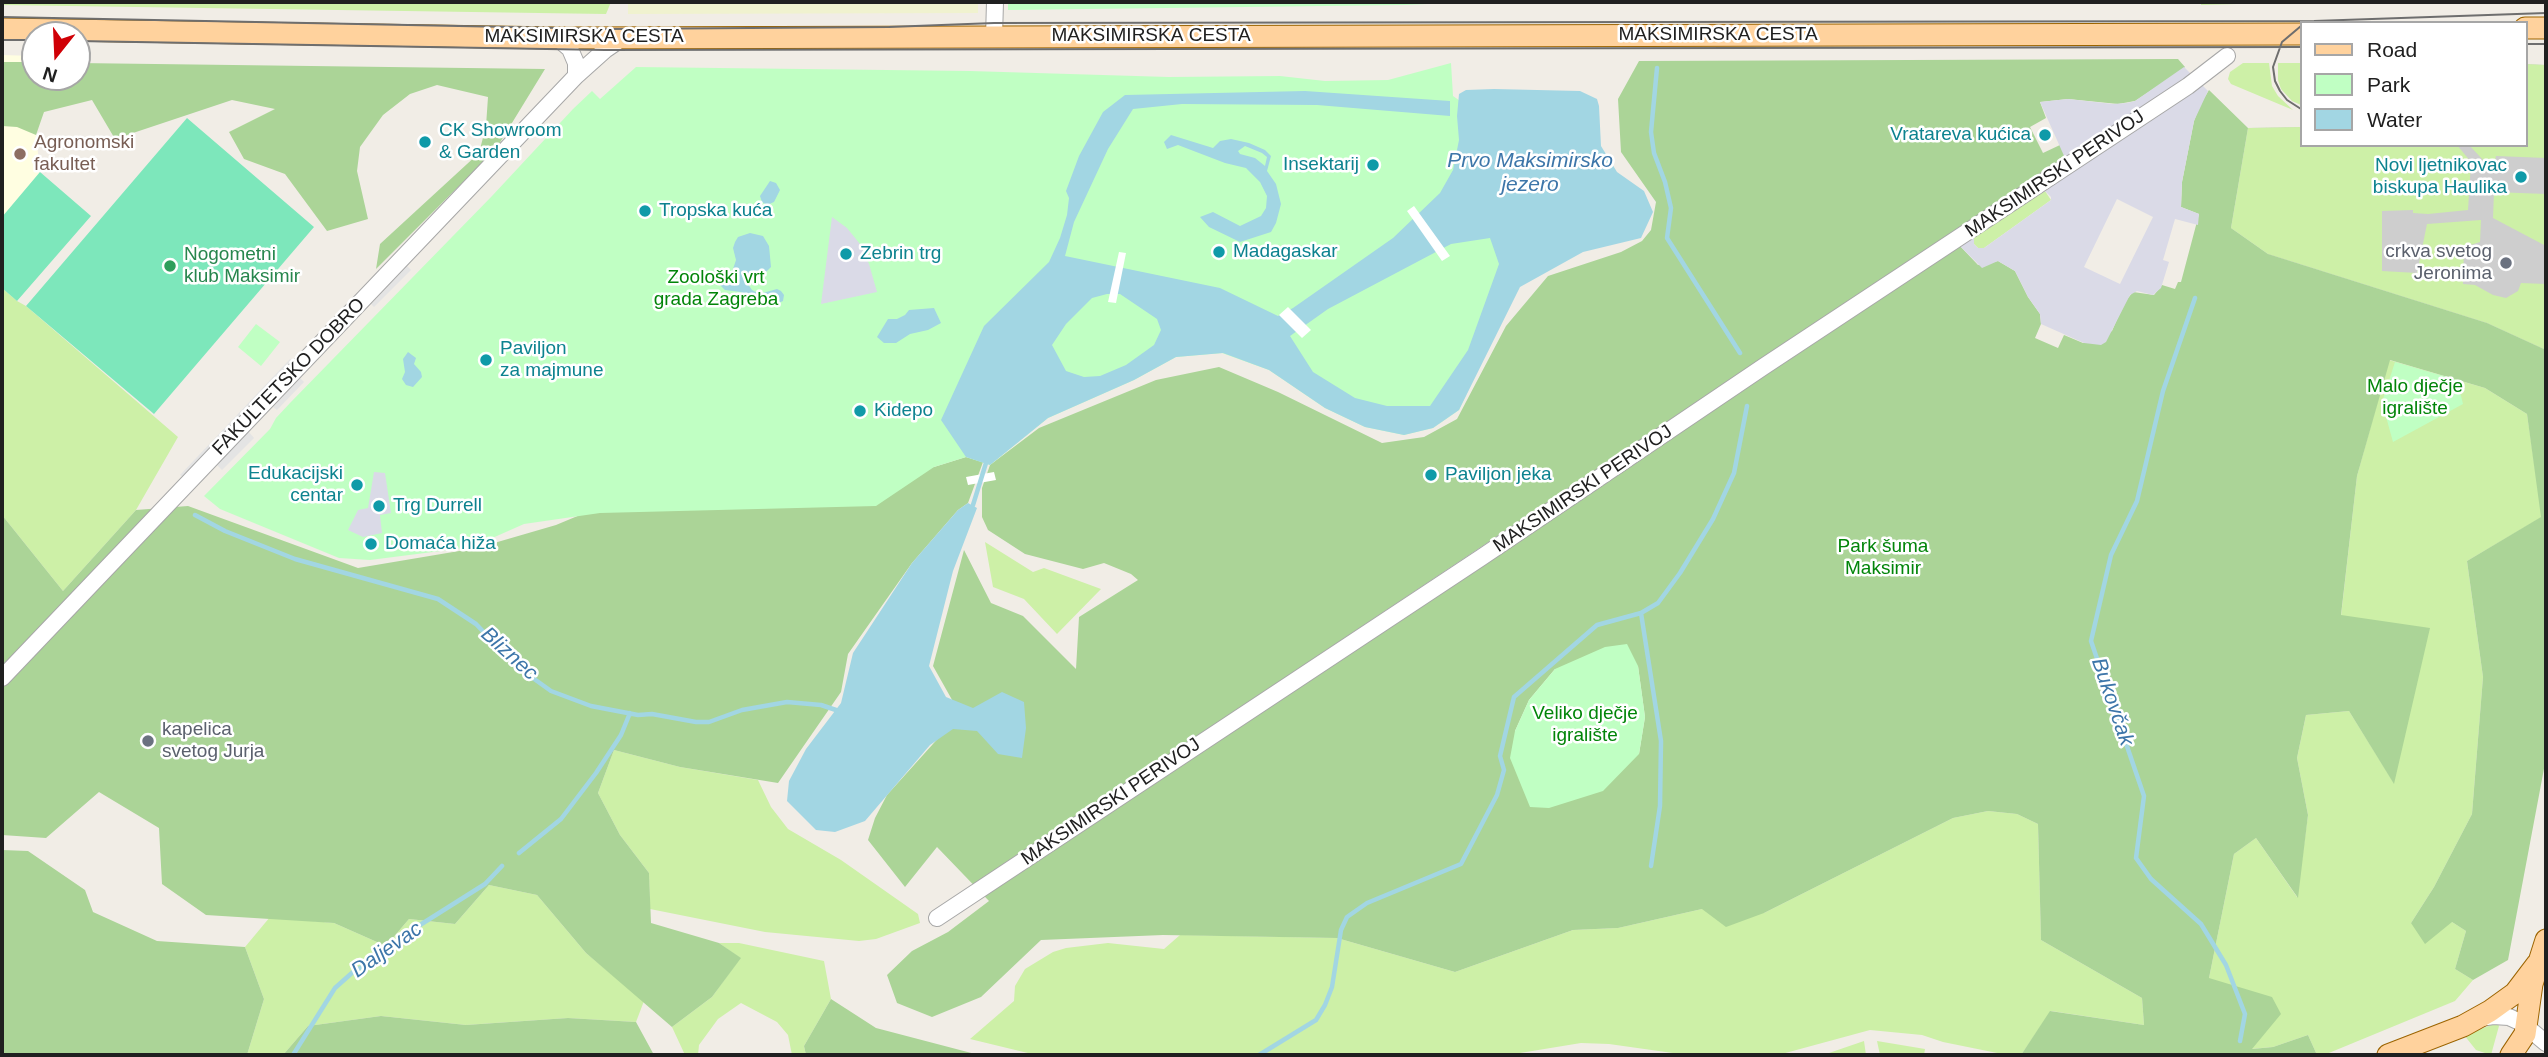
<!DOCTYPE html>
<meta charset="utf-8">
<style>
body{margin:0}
#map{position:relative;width:2548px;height:1057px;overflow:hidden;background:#f1ede6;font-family:Helvetica,sans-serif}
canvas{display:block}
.frame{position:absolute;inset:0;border:4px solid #202020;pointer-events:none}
.legend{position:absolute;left:2300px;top:21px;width:228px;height:126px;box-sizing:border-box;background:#fff;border:2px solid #a6a6a6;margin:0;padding:9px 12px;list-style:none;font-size:21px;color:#202020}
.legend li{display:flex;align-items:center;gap:14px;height:35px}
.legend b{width:35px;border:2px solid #a6a6a6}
.north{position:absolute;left:21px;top:21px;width:70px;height:70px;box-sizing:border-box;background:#fff;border:2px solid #a6a6a6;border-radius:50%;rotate:198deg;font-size:19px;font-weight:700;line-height:28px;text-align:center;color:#202020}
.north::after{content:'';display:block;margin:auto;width:24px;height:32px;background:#d00006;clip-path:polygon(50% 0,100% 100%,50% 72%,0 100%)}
</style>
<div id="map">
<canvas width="2548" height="1057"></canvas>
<div class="frame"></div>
<ul class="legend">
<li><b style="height:9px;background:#ffd29d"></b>Road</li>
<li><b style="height:19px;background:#c0ffc3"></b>Park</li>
<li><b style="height:19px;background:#a2d6e3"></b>Water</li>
</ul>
<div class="north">N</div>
</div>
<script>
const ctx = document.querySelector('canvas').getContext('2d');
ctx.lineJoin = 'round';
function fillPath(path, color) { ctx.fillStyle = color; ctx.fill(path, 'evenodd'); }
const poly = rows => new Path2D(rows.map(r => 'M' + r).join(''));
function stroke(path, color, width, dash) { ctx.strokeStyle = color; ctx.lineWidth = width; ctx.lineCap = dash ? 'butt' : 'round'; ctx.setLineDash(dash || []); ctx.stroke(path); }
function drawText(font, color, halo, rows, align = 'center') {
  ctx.font = font + ' Helvetica,sans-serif'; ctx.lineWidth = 5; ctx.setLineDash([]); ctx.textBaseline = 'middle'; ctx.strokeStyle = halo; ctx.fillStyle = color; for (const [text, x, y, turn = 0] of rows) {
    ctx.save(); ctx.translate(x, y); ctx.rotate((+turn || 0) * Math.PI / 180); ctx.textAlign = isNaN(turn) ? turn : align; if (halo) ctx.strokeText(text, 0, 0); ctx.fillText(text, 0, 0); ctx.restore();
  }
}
const education = poly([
 [2,55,35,56,35,77,41,77,36,135,40,172,2,217]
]);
const religious = poly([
 [2525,64,2546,65,2546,350,2487,323,2268,254,2248,128,2301,127,2301,145,2525,145]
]);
const farmland = poly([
 [628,2,978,2,978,13,628,14]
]);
const grass = poly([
 [2,2,611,2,606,14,2,5],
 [2201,2,2273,2,2273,3,2201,5],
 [2243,63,2269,63,2272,86,2278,96,2293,110,2231,84,2228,79,2230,72],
 [2278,63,2301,63,2301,105,2292,101,2281,89,2278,80],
 [2525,64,2546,65,2546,158,2496,156,2495,161,2484,161,2469,145,2525,145],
 [2301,127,2301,145,2457,145,2471,162,2468,210,2428,214,2413,213,2413,210,2382,211,2382,271,2417,273,2427,224,2481,220,2480,242,2464,247,2463,284,2475,285,2493,295,2506,298,2518,291,2521,283,2546,284,2546,350,2487,323,2268,254,2231,228,2248,128],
 [2045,191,2051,200,1984,248,1978,248,1974,244,1974,236],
 [2494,192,2546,194,2546,246,2493,218],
 [2,288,17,301,26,306,178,437,136,510,63,591,2,515],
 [2389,360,2485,388,2527,414,2542,517,2467,561,2483,677,2472,814,2434,887,2411,923,2452,922,2466,931,2455,969,2473,980,2455,1001,2324,1055,2317,1055,2308,1035,2273,1047,2251,1049,2209,978,2234,854,2256,838,2297,897,2308,815,2297,758,2306,715,2349,711,2394,783,2341,616,2357,476],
 [985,542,1033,572,1044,568,1101,589,1057,634,1024,599,993,587],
 [614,750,680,767,758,780,771,807,788,829,841,860,918,914,920,923,876,939,859,941,765,932,650,909,649,873,620,835,598,793],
 [1988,811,2017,814,2038,824,2041,940,2142,998,2144,1025,2051,1011,2021,1055,2007,1055,1943,1042,1922,1035,1870,1030,1778,1055,1687,1055,1609,1044,1581,1043,1520,1053,1488,1055,1036,1055,970,1039,1014,1001,1015,986,1025,969,1053,952,1066,948,1108,943,1164,949,1180,935,1337,938,1455,972,1573,930,1618,928,1702,909,1764,913,1953,818],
 [489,885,537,895,586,953,644,1001,636,1022,568,1018,466,1025,381,1016,308,1026,283,1055,247,1055,264,999,245,947,270,917,334,923,386,946,409,919,455,924],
 [719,943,739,943,824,961,831,999,804,1046,806,1055,792,1055,788,1035,777,1022,741,1003,718,1019,699,1045,698,1055,685,1055,672,1027,712,997,740,958],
 [2497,1023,2499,1026,2491,1055,2476,1050,2464,1035],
 [1864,1041,1866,1055,1830,1055,1829,1053],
 [1877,1041,1925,1049,1924,1055,1880,1055]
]);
const forest = poly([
 [2178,59,2185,67,2181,71,2135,101,2118,104,2068,99,2040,102,2046,118,2030,127,2043,153,2060,145,2066,157,1960,246,1978,265,1998,261,2015,271,2028,297,2040,314,2041,324,2035,338,2058,348,2064,335,2083,343,2112,331,2124,303,2133,292,2154,295,2162,285,2175,289,2178,282,2181,282,2199,214,2181,207,2182,182,2194,121,2200,105,2209,90,2248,128,2231,228,2268,254,2487,323,2546,350,2546,758,2508,960,2473,980,2455,969,2466,931,2452,922,2425,944,2411,923,2434,887,2472,814,2483,677,2467,561,2541,517,2527,414,2485,388,2390,360,2357,476,2341,615,2430,628,2394,784,2349,711,2306,715,2297,758,2308,815,2298,898,2256,838,2234,854,2209,978,2272,997,2281,1014,2252,1049,2273,1047,2308,1035,2317,1055,2021,1055,2050,1011,2144,1025,2142,998,2041,940,2038,824,2017,814,1988,811,1953,818,1764,913,1726,927,1702,909,1618,928,1573,930,1455,972,1337,938,1163,935,1041,940,981,997,932,1017,897,1003,887,975,912,951,948,932,989,901,937,847,905,887,868,840,875,818,887,795,960,714,933,666,964,550,991,603,1023,616,1076,669,1079,617,1138,580,1131,574,1104,563,1083,569,1025,554,988,530,982,517,982,488,990,465,1039,428,1156,380,1219,367,1278,392,1382,443,1424,437,1457,419,1506,326,1548,276,1621,252,1642,241,1651,230,1656,202,1621,152,1618,99,1639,61],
 [1638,666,1645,717,1639,754,1515,731,1529,700,1555,669],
 [2,62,35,62,35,77,77,77,77,63,545,69,496,149,376,269,380,244,479,153,486,126,488,97,437,85,410,94,383,115,360,147,357,171,368,219,327,231,285,174,244,159,229,132,275,109,232,100,115,139,92,100,44,112,36,135,17,127,2,126],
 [966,457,983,462,968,503,958,510,912,563,848,654,841,692,778,783,680,767,614,750,598,793,620,835,649,873,651,923,719,943,741,958,712,997,672,1027,586,953,537,895,489,885,455,924,409,919,386,946,334,923,206,915,162,884,159,828,99,792,46,838,2,835,2,515,63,591,136,510,188,506,358,568,477,548,556,525,635,492,934,467],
 [2,850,28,851,85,890,93,912,157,941,245,947,264,999,247,1055,2,1055],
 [831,999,876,1028,979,1055,806,1055,804,1046],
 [381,1016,466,1025,568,1018,636,1022,654,1055,283,1055,308,1026]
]);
const park = poly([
 [1008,2,1473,2,1404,5,1008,10],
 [1451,63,1453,96,1463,103,1517,260,1486,352,1459,410,1433,428,1404,435,1365,427,1325,408,1269,370,1222,353,1176,357,1134,380,1048,418,990,465,966,457,934,467,876,506,600,513,524,524,472,547,370,560,339,558,220,509,204,496,270,429,276,418,290,403,492,196,573,109,592,91,600,99,636,67,970,71,1169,77,1280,76,1325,81,1388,80],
 [256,324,280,342,261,366,238,347],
 [2395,362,2457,380,2463,404,2393,442,2382,402],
 [1627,644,1638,666,1645,717,1639,754,1603,791,1549,808,1530,807,1510,758,1515,731,1529,700,1555,669,1605,647]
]);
const pitch = poly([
 [187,118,314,227,154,414,26,306],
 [40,172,91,216,17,301,2,288,2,217]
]);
const parking = poly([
 [407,266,411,270,374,307,371,304],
 [290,359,294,362,184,478,180,475],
 [300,378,304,382,277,410,273,407],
 [248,431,254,438,222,470,216,464]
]);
const plaza = poly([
 [2184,67,2208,91,2194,121,2182,182,2181,207,2199,214,2198,225,2175,219,2163,260,2169,262,2161,288,2153,295,2137,291,2130,295,2106,342,2101,345,2084,343,2041,324,2040,314,2028,297,2015,271,1998,261,1982,268,1960,246,1430,599,957,896,2065,158,2040,102,2068,99,2113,104,2127,103,2135,101],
 [2045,191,2051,197,2051,200,1984,248,1978,248,1974,244,1974,237],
 [2117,199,2153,217,2120,284,2084,267],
 [832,217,847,228,860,244,869,264,877,292,821,304],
 [374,472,385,473,391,513,380,515,382,533,363,537,348,530,358,510,368,508]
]);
const water = poly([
 [1494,89,1580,91,1597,99,1599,106,1601,146,1617,172,1644,191,1653,212,1641,238,1583,252,1520,287,1459,410,1433,428,1404,435,1365,427,1325,408,1269,370,1223,353,1176,357,1134,380,1048,418,990,465,966,457,941,420,984,326,1049,262,1060,238,1067,215,1069,198,1066,191,1079,156,1103,112,1125,95,1305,91,1450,101,1450,116,1317,105,1182,104,1133,109,1108,149,1074,222,1065,256,1220,288,1278,316,1293,308,1393,238,1440,193,1453,170,1459,140,1457,116,1459,94,1466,90],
 [1490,238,1499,264,1468,350,1430,406,1387,406,1355,398,1313,372,1290,336,1328,309,1451,244],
 [1107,294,1120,294,1157,319,1161,330,1154,345,1126,365,1100,376,1084,377,1066,371,1052,345,1066,324,1092,298],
 [1171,135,1213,148,1220,141,1231,139,1249,143,1265,150,1271,156,1267,171,1276,184,1281,204,1276,223,1271,232,1240,242,1209,227,1200,217,1213,212,1240,226,1261,216,1266,208,1267,196,1260,182,1246,168,1225,163,1178,145,1167,149,1164,142],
 [1245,146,1262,153,1267,157,1265,166,1255,158,1240,154,1238,151],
 [770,181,776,183,780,190,774,202,767,205,762,202,760,196],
 [750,233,763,236,769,246,771,267,763,275,749,273,745,280,752,290,759,294,777,289,781,291,784,295,783,301,774,305,749,304,741,292,725,290,720,285,731,274,733,269,736,260,733,248,735,242,738,237],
 [934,308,941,323,928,330,910,334,896,343,884,343,877,337,888,319,897,319,905,315,909,310],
 [408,352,416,358,414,364,421,372,422,377,413,387,406,385,402,379,405,372,403,359],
 [968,503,977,508,953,571,929,666,946,697,973,708,1002,692,1024,702,1026,728,1022,758,998,754,977,731,953,729,930,745,865,821,835,832,816,830,787,801,789,781,806,749,841,703,853,653,912,563,958,510]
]);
const pier = poly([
 [1414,206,1450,256,1442,261,1407,211],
 [1119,252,1126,253,1116,303,1108,302],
 [1288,307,1311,330,1302,338,1279,315],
 [994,472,996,480,968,485,966,477]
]);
const stream = poly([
 [1657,68,1651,132,1654,153,1665,182,1671,208,1667,238,1740,353],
 [2195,298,2163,391,2137,501,2111,555,2091,641,2144,796,2136,858,2151,879,2201,924,2226,965,2245,1014,2240,1041],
 [973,505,986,463],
 [195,515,225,531,295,559,438,599,476,624,516,666,551,691,591,706,638,715,652,714,696,722,709,722,742,710,787,702,821,705,836,710],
 [1641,613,1661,741,1660,806,1651,866],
 [519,853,561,819,596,773,621,735,630,713],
 [293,1055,335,988,353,972,369,963,420,925,485,884,502,866],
 [1259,1055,1316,1020,1325,1005,1332,987,1341,930,1347,917,1367,903,1461,864,1497,795,1504,770,1500,756,1514,697,1597,625,1641,613,1658,603,1680,573,1713,519,1734,473,1747,406]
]);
const minor = poly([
 [994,37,995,2],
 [557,38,570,49,576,63,576,76],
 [2,678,576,76,605,50,624,37],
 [937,918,1482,557,1763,367,2188,86,2227,56],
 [2481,1018,2493,1016,2509,1017,2522,1023,2546,1043]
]);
const major = poly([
 [2525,28,2546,28],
 [2,29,557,38,2301,34],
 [2388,1055,2463,1026,2490,1011,2515,993,2537,964],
 [2511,1055,2525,1034,2532,984,2546,940]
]);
const tram = poly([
 [2,17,611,29,889,27,994,23,2314,21,2546,13],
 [2301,26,2282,42,2273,67,2275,81,2280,91,2287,100,2301,109],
 [2,40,35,40],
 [77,41,605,50,2301,47],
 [2525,44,2546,44]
]);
const markers = [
 [2045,135,7,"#0f9aa8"],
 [425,142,7,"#0f9aa8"],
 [20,154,7,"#8d6e63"],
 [1373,165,7,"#0f9aa8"],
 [2521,177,7,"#0f9aa8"],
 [645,211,7,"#0f9aa8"],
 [1219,252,7,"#0f9aa8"],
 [846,254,7,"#0f9aa8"],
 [2506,263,7,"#6b7280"],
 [170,266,7,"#2e9e5b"],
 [486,360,7,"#0f9aa8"],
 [860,411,7,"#0f9aa8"],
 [1431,475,7,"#0f9aa8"],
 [357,485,7,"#0f9aa8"],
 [379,506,7,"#0f9aa8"],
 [371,544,7,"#0f9aa8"],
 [148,741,7,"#6b7280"]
];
const streetNames = [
 ["MAKSIMIRSKA CESTA",1718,35],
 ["MAKSIMIRSKA CESTA",1151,36],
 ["MAKSIMIRSKA CESTA",584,37],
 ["MAKSIMIRSKI PERIVOJ",2055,174,-34],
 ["FAKULTETSKO DOBRO",289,377,-46],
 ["MAKSIMIRSKI PERIVOJ",1583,489,-34],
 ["MAKSIMIRSKI PERIVOJ",1111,802,-34]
];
const cultureNames = [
 ["CK Showroom",439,131],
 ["& Garden",439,153],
 ["Vratareva kućica",2031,135,"right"],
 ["Insektarij",1359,165,"right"],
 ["Novi ljetnikovac",2507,166,"right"],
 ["biskupa Haulika",2507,188,"right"],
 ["Tropska kuća",659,211],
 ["Madagaskar",1233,252],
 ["Zebrin trg",860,254],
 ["Paviljon",500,349],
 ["za majmune",500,371],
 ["Kidepo",874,411],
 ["Edukacijski",343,474,"right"],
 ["centar",343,496,"right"],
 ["Paviljon jeka",1445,475],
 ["Trg Durrell",393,506],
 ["Domaća hiža",385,544]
];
const educationNames = [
 ["Agronomski",34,143],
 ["fakultet",34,165]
];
const worshipNames = [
 ["crkva svetog",2492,252],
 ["Jeronima",2492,274],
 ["kapelica",162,730,"left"],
 ["svetog Jurja",162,752,"left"]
];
const leisureNames = [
 ["Nogometni",184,255],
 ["klub Maksimir",184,277]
];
const parkNames = [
 ["Zoološki vrt",716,278],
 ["grada Zagreba",716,300],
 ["Malo dječje",2415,387],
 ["igralište",2415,409],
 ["Park šuma",1883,547],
 ["Maksimir",1883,569],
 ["Veliko dječje",1585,714],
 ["igralište",1585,736]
];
const waterNames = [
 ["Prvo Maksimirsko",1530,161],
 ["jezero",1530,185],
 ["Bliznec",509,654,42],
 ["Bukovčak",2112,702,71],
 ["Daljevac",387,950,-35]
];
fillPath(education, '#fffee1');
fillPath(religious, '#cecece');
fillPath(farmland, '#f0f2cf');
fillPath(grass, '#cdf0a7');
fillPath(forest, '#abd497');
fillPath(park, '#c0ffc3');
fillPath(pitch, '#7de7bb');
fillPath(parking, '#e4e4e4');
fillPath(plaza, '#dadae7');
fillPath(water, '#a2d6e3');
fillPath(pier, '#fff');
stroke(stream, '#a2d6e3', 4.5);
stroke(minor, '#a7a7a7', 18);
stroke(major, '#9c6400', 23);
stroke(minor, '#fff', 16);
stroke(major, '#ffd29d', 21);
stroke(tram, '#6e6e6e', 2);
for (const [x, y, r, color] of markers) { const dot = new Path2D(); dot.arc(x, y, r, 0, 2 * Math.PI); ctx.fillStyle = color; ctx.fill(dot); stroke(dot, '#fff', 2.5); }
drawText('19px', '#202020', '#fff', streetNames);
drawText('19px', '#0d838f', '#fff', cultureNames, 'left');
drawText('19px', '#785e54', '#fff', educationNames, 'left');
drawText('19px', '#5b616d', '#fff', worshipNames, 'right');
drawText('19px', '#27864d', '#fff', leisureNames, 'left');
drawText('19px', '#028509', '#fff', parkNames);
drawText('italic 21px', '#3d76a9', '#fff', waterNames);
</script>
